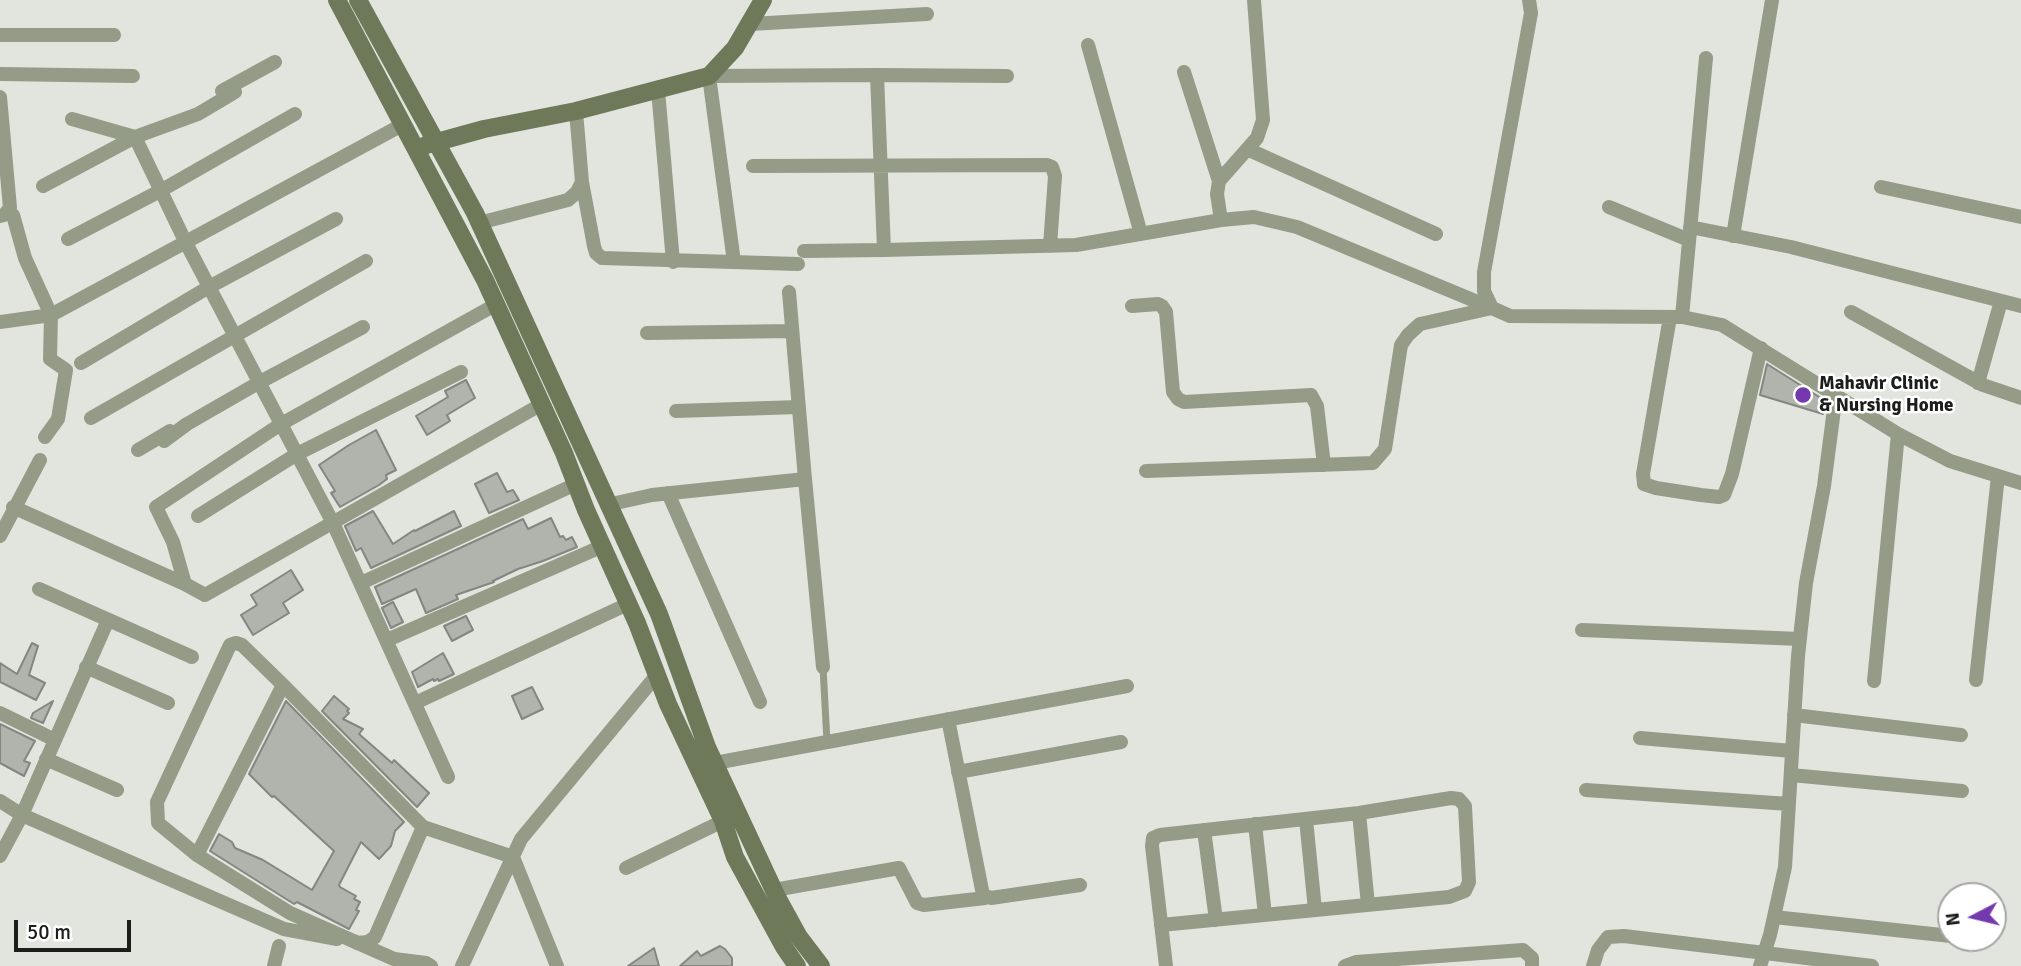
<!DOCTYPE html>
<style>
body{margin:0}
#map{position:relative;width:2021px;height:966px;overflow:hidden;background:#e2e5de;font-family:Signika,sans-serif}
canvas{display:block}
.north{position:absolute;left:1937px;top:882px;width:70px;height:70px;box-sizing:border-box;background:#fff;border:2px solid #a5a5a4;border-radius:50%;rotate:263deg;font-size:19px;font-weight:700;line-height:28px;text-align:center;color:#1d1e1b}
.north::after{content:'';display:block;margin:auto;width:24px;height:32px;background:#7439af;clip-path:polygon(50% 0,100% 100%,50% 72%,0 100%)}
.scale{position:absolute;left:14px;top:920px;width:117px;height:32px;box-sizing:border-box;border:4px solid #1d1e1b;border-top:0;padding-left:9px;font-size:21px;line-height:24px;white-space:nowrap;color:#1d1e1b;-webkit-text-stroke:5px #fff;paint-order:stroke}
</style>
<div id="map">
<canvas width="2021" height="966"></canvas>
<div class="north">N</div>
<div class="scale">50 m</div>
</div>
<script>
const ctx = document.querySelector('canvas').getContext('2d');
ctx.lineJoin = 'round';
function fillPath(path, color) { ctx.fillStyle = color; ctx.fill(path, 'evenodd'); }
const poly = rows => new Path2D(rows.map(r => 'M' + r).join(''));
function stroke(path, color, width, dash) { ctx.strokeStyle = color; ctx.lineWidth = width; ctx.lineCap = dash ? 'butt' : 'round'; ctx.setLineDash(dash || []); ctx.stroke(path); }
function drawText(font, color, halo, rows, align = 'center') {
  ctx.font = font + ' Signika,sans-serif'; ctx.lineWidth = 5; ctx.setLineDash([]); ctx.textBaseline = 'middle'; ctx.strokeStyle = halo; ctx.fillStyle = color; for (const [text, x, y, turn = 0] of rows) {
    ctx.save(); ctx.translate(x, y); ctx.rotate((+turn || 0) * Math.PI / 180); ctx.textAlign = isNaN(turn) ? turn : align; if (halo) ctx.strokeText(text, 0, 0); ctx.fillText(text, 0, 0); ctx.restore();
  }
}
const building = poly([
 [1767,364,1824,400,1823,414,1760,395,1767,364],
 [466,380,475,398,447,415,450,421,427,435,416,416,448,397,445,391,466,380],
 [376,430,396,470,386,475,387,479,379,485,340,507,331,493,335,491,319,465,349,445,376,430],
 [497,473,507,492,513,490,519,500,489,513,475,484,497,473],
 [373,511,393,544,414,530,415,531,454,511,461,526,371,568,361,548,356,551,345,526,373,511],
 [551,518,560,537,563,536,566,540,572,537,577,547,543,561,518,569,493,581,494,582,456,595,458,599,426,613,416,589,382,604,375,587,523,519,528,529,551,518],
 [291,570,303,590,283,603,289,613,253,635,241,615,257,605,251,595,291,570],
 [393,602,403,622,391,628,382,608,393,602],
 [466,616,473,630,452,641,444,626,466,616],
 [32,643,38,646,29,675,45,683,36,700,0,682,0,663,17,674,32,643],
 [443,653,454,674,439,681,438,679,434,681,433,679,418,687,412,672,443,653],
 [532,687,543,709,522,719,512,696,532,687],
 [334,696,349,709,347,711,349,713,343,719,363,729,359,734,392,763,394,760,429,793,417,807,322,711,334,696],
 [53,701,43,723,31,718,33,713,53,701],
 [286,701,404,822,395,831,391,846,379,859,361,842,339,885,340,887,356,896,354,899,360,902,356,910,359,911,349,929,297,902,294,904,210,851,219,834,232,842,235,848,263,860,312,890,334,851,274,796,272,797,249,774,286,701],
 [0,724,35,741,24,761,30,763,24,776,0,763,0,724],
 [720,946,725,949,732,958,732,966,680,966,697,951,701,956,720,946],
 [654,948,659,966,628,966,654,948]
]);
const lane = poly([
 [823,667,827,742]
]);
const street = poly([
 [1529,0,1531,13,1484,272,1484,291,1492,308,1510,316,1682,317,1722,325,1898,434,1950,461,2021,483],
 [750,24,927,14],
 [0,35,114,35],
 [1088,45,1141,234],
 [1184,72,1219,181],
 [0,74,133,76],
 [877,75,1007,76],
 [658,90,673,262],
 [222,91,275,62],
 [0,97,10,208,4,215,0,216],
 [72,119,135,137,198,114,235,92],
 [1247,149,1436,234],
 [753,166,1047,165,1052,167,1055,176,1050,246],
 [582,182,594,246,596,253,602,258,798,264],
 [43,186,135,137,185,241,333,523,448,777],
 [1881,187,2021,217],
 [1609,207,1689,240],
 [13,215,25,258,51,315,50,359,66,370,58,419,45,437],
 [1221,220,1217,194,1219,181,1257,138,1263,120,1254,0],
 [479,223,568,200,577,192,582,182,576,111],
 [1690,227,1791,247,2021,306],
 [1733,236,1772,0],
 [68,239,160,191,295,114],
 [884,250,1076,245,1221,220,1254,217,1297,227,1492,308],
 [734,262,709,76,877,75,884,250,804,251],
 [495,305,281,424,156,507,173,542,185,584,205,595,542,404],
 [1132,306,1158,304,1162,306,1166,312,1173,392,1178,399,1184,402,1311,395,1317,406,1324,465],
 [1851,312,1983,385,2021,398],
 [1670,317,1643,474,1644,484,1656,488,1701,495,1719,497,1724,495,1732,474,1761,348],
 [1682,317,1706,58],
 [0,322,51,315,402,125],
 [647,333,792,331],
 [81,363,209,287,336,219],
 [1978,383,2001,301],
 [676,411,799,407],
 [91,418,366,261],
 [164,441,187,424,260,382,363,327],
 [138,450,170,431],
 [1146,471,1373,463,1385,449,1401,345,1408,335,1420,324,1492,308],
 [805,479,823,667],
 [668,493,760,702],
 [607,505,652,495,805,479,789,292],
 [13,507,185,584],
 [198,516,297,454,461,372],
 [0,536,40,460],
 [361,583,576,484],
 [39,589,192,657],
 [1582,630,1800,639],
 [387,640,603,546],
 [86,667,168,703],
 [1976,680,1998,476],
 [1874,681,1898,434],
 [283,685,423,827],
 [415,703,628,604],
 [0,713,55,740],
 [1794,715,1961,735],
 [948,719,983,895,991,898,1080,885],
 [1640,738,1792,751],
 [46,759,117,790],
 [715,763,1127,686],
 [958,772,1121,742],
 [1791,775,1962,791],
 [1586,790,1789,804],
 [0,801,22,815,284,929,337,939],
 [1359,813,1368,905],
 [1306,819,1315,910],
 [1255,824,1265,915],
 [1204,830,1216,920],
 [197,855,283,685,242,645,236,643,230,645,157,802,158,823,197,855,290,913,394,959,426,963,431,966],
 [0,856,22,815,108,620],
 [626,868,723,821],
 [774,890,899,868,917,903,924,905,985,898],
 [1774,917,1951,936],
 [1161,925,1449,897,1465,891,1469,882,1465,806,1459,799,1451,798,1359,813,1160,835,1153,838,1152,846,1166,966],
 [357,943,368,942,375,937,423,827,513,857,557,966],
 [274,966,279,946],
 [462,966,521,839,656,676],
 [1345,966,1356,962,1523,950,1532,958,1532,966],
 [1593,966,1598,950,1608,937,1624,936,1872,966],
 [1760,966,1770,935,1785,867,1798,656,1806,583,1824,486,1836,394]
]);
const secondary = poly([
 [337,0,485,280,564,453,586,510,637,623,668,704,723,821,735,857,784,947,797,966],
 [358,0,475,213,659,614,707,747,777,897,799,937,821,966],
 [426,145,484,129,576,111,709,76,735,48,763,0]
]);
const markers = [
 [1803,395,9,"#7439af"]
];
const poiNames = [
 ["Mahavir Clinic",1819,384],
 ["& Nursing Home",1819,406]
];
fillPath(building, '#b1b3ad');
stroke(building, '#848781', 2);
stroke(lane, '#949b86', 7);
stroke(street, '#949b86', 14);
stroke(secondary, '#6e795a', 18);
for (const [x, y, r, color] of markers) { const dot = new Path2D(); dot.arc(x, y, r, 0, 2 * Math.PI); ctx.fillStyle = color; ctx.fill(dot); stroke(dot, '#fff', 2.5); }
drawText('bold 19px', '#1d1e1b', '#fff', poiNames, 'left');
</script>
